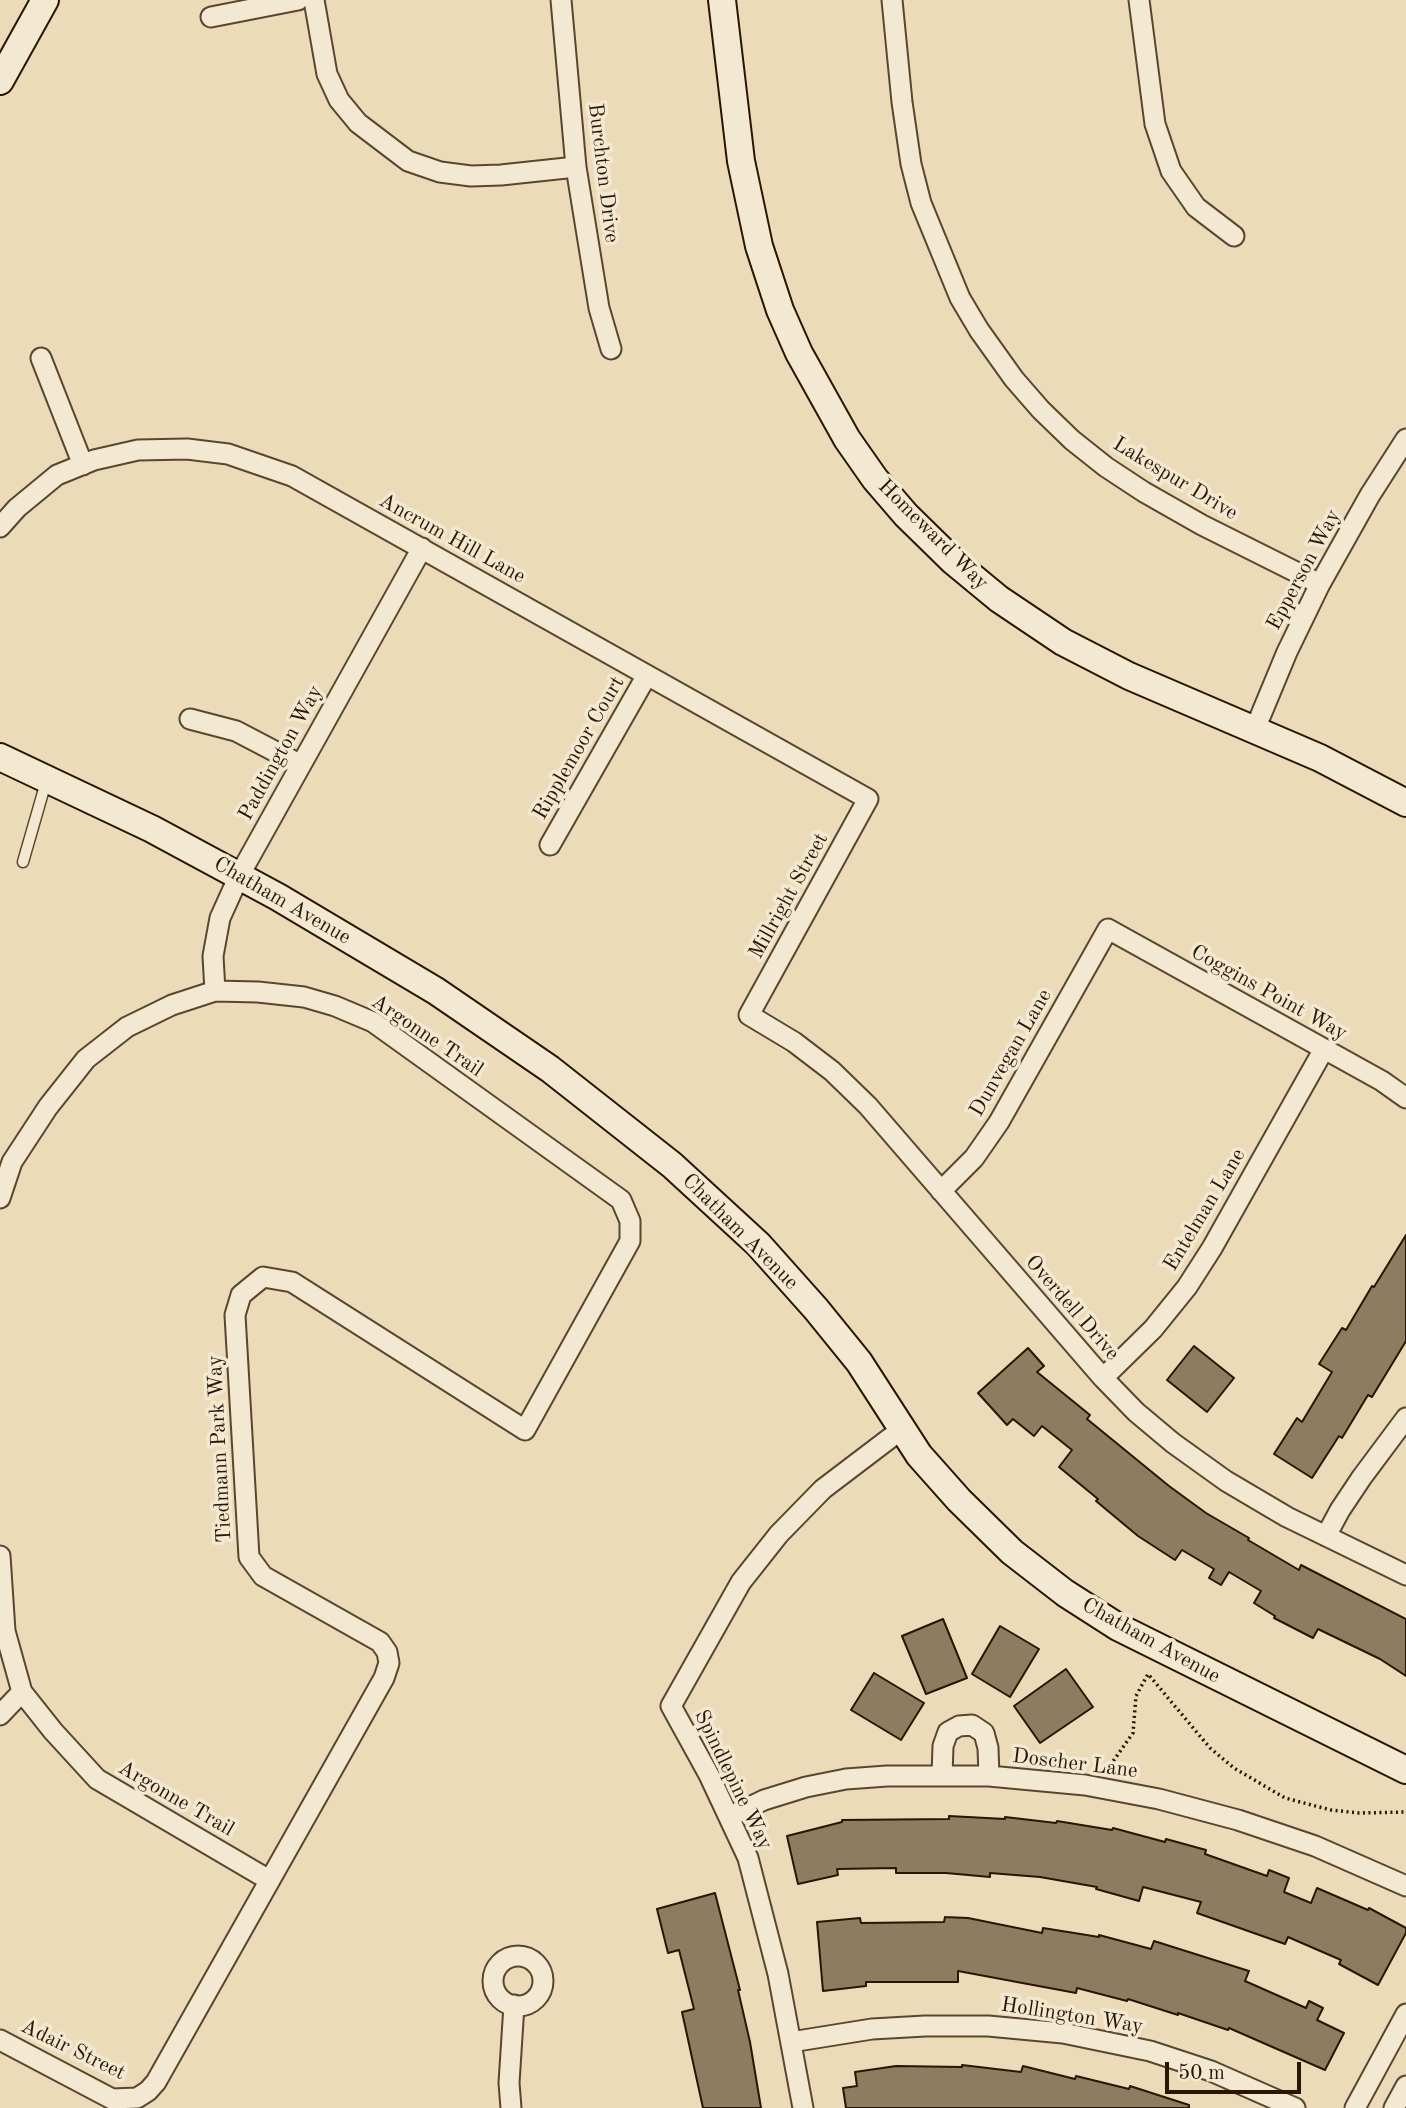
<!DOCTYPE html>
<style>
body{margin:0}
#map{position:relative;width:1406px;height:2108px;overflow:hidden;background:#ecdbb9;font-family:"Old Standard TT",serif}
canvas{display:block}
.scale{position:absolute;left:1165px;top:2062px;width:136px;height:32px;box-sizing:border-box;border:4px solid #2a1500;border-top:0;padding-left:9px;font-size:21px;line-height:24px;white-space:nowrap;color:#2a1500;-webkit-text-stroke:5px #f3e8d2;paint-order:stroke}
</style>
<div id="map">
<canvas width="1406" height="2108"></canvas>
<div class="scale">50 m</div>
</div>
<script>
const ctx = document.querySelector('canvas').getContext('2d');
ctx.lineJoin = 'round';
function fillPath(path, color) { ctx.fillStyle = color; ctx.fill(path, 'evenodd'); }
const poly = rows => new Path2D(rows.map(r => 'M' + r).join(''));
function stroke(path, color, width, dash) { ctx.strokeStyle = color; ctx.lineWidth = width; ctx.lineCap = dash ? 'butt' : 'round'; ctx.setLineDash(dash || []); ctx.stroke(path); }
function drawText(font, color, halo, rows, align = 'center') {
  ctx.font = font + ' "Old Standard TT",serif'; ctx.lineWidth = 7; ctx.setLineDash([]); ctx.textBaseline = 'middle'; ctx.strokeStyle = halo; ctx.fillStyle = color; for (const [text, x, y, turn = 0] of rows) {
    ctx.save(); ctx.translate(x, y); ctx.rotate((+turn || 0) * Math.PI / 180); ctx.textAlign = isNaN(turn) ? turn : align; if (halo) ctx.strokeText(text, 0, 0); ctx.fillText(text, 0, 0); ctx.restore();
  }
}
const building = poly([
 [1406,1235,1406,1341,1372,1397,1368,1395,1342,1438,1339,1436,1312,1478,1274,1454,1297,1418,1302,1422,1332,1372,1319,1364,1342,1328,1346,1330,1372,1286,1374,1287,1406,1235],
 [1194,1346,1234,1378,1207,1412,1167,1380,1194,1346],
 [1028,1348,1044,1366,1037,1372,1090,1415,1087,1419,1169,1486,1206,1513,1249,1538,1248,1540,1299,1570,1301,1565,1406,1619,1406,1676,1380,1659,1318,1629,1313,1638,1274,1618,1275,1616,1254,1603,1261,1591,1229,1572,1221,1585,1209,1578,1214,1569,1182,1550,1175,1560,1138,1536,1096,1501,1098,1499,1059,1467,1072,1450,1042,1426,1034,1436,1013,1419,1007,1425,978,1393,1028,1348],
 [943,1619,967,1678,926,1694,902,1636,943,1619],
 [1000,1626,1039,1649,1010,1697,972,1674,1000,1626],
 [1066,1669,1093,1707,1040,1743,1014,1706,1066,1669],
 [874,1673,924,1703,901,1740,851,1710,874,1673],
 [949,1816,1005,1819,1005,1817,1056,1823,1057,1821,1112,1830,1113,1828,1165,1842,1166,1839,1206,1850,1205,1854,1267,1876,1269,1870,1289,1878,1284,1892,1311,1903,1317,1888,1368,1910,1369,1908,1406,1928,1406,1933,1378,1985,1339,1964,1341,1960,1288,1937,1285,1944,1197,1913,1201,1902,1143,1887,1139,1901,1096,1889,1097,1887,1040,1877,990,1873,990,1877,946,1873,896,1873,896,1868,837,1869,838,1875,798,1884,787,1836,842,1822,842,1820,949,1819,949,1816],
 [715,1893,740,1990,738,1990,750,2042,761,2108,703,2108,682,2012,694,2009,679,1950,668,1953,657,1909,715,1893],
 [945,1917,968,1918,1042,1933,1043,1928,1099,1937,1099,1935,1151,1949,1154,1941,1249,1971,1245,1981,1306,2008,1309,2001,1323,2008,1317,2020,1344,2033,1325,2070,1229,2028,1228,2030,1178,2013,1178,2015,1128,1999,1127,2001,1077,1988,1076,1993,958,1971,958,1982,866,1982,866,1986,823,1991,817,1922,860,1918,861,1923,944,1922,945,1917],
 [962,2065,1021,2072,1023,2066,1075,2079,1076,2076,1129,2089,1130,2086,1189,2105,1189,2108,846,2108,843,2088,857,2086,855,2072,896,2066,962,2067,962,2065]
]);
const path = poly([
 [1107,1770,1133,1733,1136,1696,1148,1674,1210,1748,1234,1768,1285,1798,1331,1810,1359,1813,1406,1812]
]);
const lane = poly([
 [23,862,46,782]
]);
const street = poly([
 [314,0,327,74,339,100,358,123,408,161,440,172,471,176,501,175,576,167],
 [561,0,576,167,599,308,611,349],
 [892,0,902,102,911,164,921,203,960,298,979,330,1014,379,1041,410,1072,440,1106,467,1144,492,1202,525,1320,584],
 [1139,0,1155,124,1171,171,1196,207,1234,236],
 [211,17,298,0],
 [41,358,83,465],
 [0,527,17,508,57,475,94,460,138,450,187,449,228,454,292,476,868,799,749,1015,794,1042,832,1071,868,1106,1103,1378,1136,1412,1173,1443,1226,1481,1287,1517,1406,1575],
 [190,719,236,731,301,765],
 [1255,729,1287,652,1320,584,1370,495,1406,439],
 [550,845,647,675],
 [215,991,213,956,220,918,239,876,422,548],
 [941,1191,974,1158,999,1122,1108,929,1382,1081,1406,1098],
 [0,1198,12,1162,48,1107,86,1059,127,1027,172,1005,215,991,258,992,304,997,335,1006,373,1022,621,1200,630,1221,630,1241,525,1430,292,1282,263,1277,241,1295,235,1315,249,1557,263,1576,380,1642,387,1652,389,1663,384,1678,156,2082,148,2091,137,2098,112,2099,0,2040],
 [1103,1378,1153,1329,1187,1287,1212,1248,1324,1049],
 [1326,1536,1340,1510,1362,1477,1406,1418],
 [0,1556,5,1631,22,1692,53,1731,97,1779,269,1880],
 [0,1715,22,1692],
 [942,1776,943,1746,948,1732,959,1726,972,1725,984,1733,988,1748,989,1776],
 [729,1817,764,1800,806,1787,846,1779,887,1776,989,1776,1085,1785,1159,1799,1238,1820,1315,1846,1406,1886],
 '493 1981a25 25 0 1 1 50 0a25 25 0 1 1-50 0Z',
 [791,2042,872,2029,925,2026,988,2026,1063,2033,1150,2051,1211,2071,1295,2108],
 [511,2108,509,2083,514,2005],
 [803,2108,778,1974,748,1858,709,1775,671,1706,741,1582,779,1534,823,1489,902,1429],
 [1355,2108,1406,2014],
 [1394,2108,1406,2086]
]);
const secondary = poly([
 [722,0,741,161,759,246,780,310,799,353,847,439,875,479,906,515,953,561,999,599,1063,642,1129,676,1320,758,1406,803],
 [0,81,45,0],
 [0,757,152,829,278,897,436,991,550,1069,672,1165,758,1244,816,1309,859,1362,919,1455,959,1500,1012,1552,1065,1593,1118,1627,1406,1770]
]);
const streetNames = [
 ["Burchton Drive",603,173,83],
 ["Lakespur Drive",1175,479,31],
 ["Homeward Way",933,535,45],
 ["Ancrum Hill Lane",452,539,29],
 ["Epperson Way",1304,570,-62],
 ["Ripplemoor Court",579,748,-60],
 ["Paddington Way",281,753,-61],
 ["Millright Street",789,896,-61],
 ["Chatham Avenue",282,901,30],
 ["Coggins Point Way",1269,993,29],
 ["Argonne Trail",427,1036,34],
 ["Dunvegan Lane",1011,1053,-60],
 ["Entelman Lane",1205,1210,-59],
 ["Chatham Avenue",740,1232,45],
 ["Overdell Drive",1072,1308,49],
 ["Tiedmann Park Way",220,1449,-93],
 ["Chatham Avenue",1151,1641,29],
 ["Doscher Lane",1075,1764,7],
 ["Spindlepine Way",733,1780,64],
 ["Argonne Trail",176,1799,30],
 ["Hollington Way",1072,2016,9],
 ["Adair Street",73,2050,26]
];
fillPath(building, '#8f7c60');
stroke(building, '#2a1500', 2);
stroke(lane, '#5a462e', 13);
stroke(street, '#5a462e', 23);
stroke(secondary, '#2a1500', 30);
stroke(path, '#2a1500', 3.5, [2, 3.5]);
stroke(lane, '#f3e8d2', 10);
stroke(street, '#f3e8d2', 19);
stroke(secondary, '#f3e8d2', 26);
drawText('21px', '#2a1500', '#f3e8d2', streetNames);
</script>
